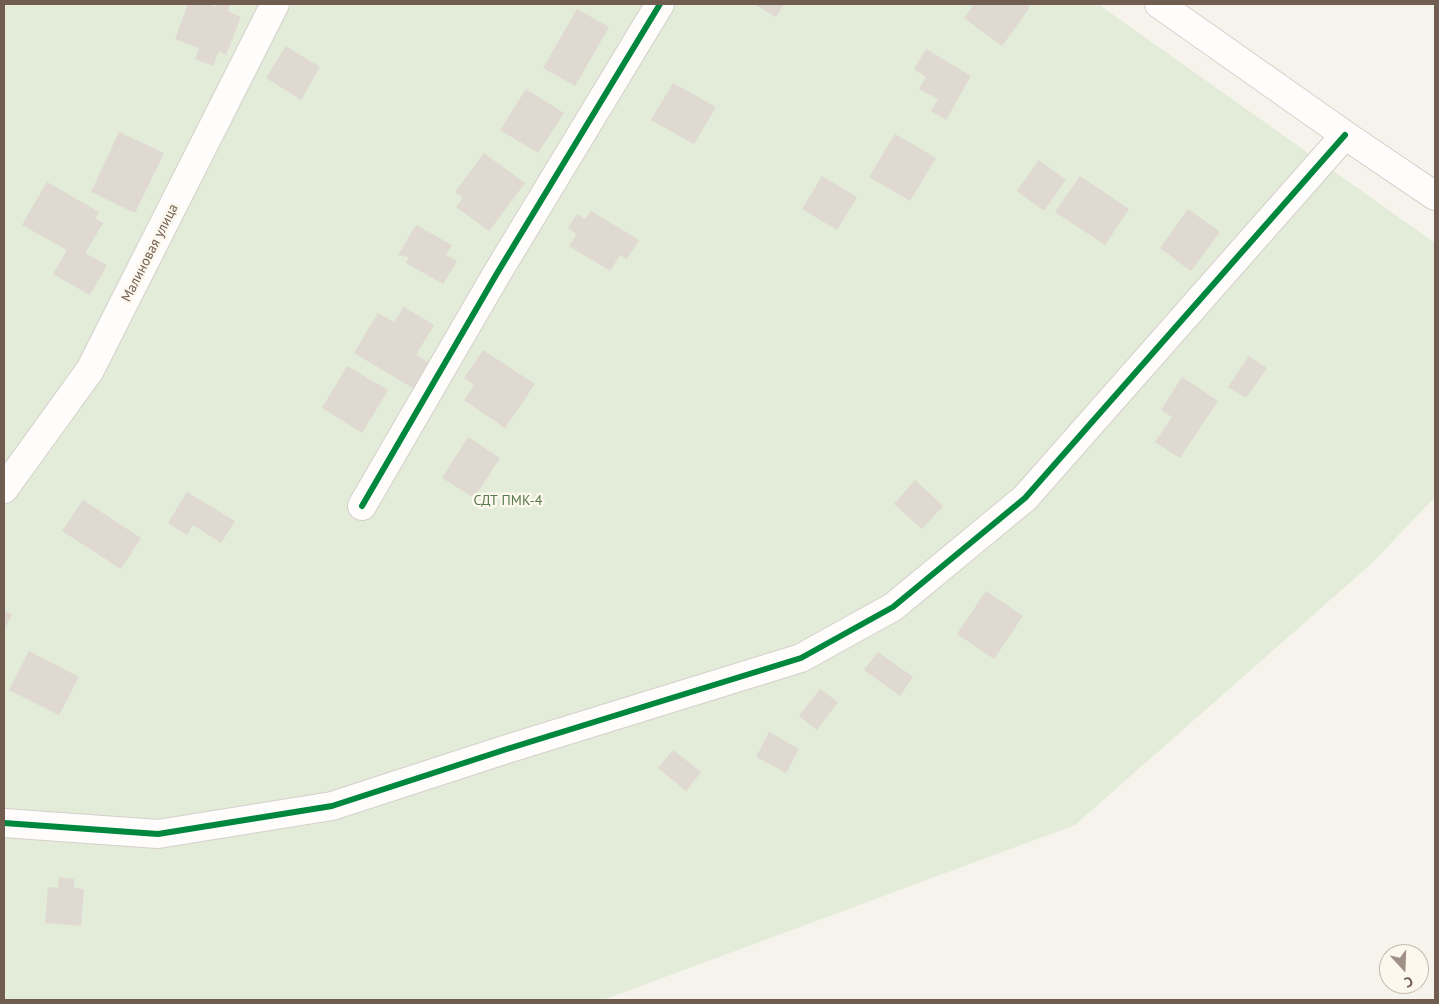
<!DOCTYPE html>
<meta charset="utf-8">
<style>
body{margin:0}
#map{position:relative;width:1439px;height:1004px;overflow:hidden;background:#f6f3ec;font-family:"PT Sans",sans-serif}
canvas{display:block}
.frame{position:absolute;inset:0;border:5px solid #715d4f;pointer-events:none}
.north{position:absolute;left:1379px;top:944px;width:50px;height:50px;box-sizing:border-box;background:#fdf8ee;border:1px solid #c5baae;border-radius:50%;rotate:160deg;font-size:14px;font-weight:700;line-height:20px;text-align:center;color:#715d4f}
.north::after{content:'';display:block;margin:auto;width:18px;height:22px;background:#a09286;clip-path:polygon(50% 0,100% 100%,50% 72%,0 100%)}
</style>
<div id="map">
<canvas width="1439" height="1004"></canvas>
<div class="frame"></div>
<div class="north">С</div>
</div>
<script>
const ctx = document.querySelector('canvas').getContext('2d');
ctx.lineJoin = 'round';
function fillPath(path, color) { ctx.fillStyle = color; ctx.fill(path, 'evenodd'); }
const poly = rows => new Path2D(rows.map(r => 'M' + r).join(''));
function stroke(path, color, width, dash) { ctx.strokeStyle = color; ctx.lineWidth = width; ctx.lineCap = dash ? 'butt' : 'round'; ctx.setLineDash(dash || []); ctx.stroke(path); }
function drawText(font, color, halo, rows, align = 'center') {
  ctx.font = font + ' "PT Sans",sans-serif'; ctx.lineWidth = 5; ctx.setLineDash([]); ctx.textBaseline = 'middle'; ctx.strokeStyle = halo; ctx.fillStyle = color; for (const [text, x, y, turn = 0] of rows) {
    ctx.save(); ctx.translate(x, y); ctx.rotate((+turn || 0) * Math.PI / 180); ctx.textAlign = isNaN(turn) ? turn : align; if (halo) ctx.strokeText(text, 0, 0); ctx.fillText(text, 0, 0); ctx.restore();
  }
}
const green = poly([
 [4,4,1098,4,1435,243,1435,497,1371,564,1075,825,603,1000,4,1000]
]);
const building = poly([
 [188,4,207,4,215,7,217,4,227,4,230,5,228,11,241,17,226,55,219,51,213,66,195,59,199,48,175,39],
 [754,4,784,4,776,17],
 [974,4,1025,4,1030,7,1002,46,964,18],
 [577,9,609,27,575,86,543,68],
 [286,46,320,67,301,100,266,78],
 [926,49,971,76,946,120,931,111,938,99,919,89,926,77,914,69],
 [673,83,716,107,694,144,651,120],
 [526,89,564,113,538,153,500,130],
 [119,132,164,153,135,213,91,192],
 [895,134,936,158,910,201,869,177],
 [484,153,525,183,489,231,456,207,463,198,455,192],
 [1039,160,1066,180,1044,211,1017,191],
 [822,176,857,197,837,230,802,209],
 [1080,176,1129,209,1105,245,1055,212],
 [47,182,99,212,95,218,103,223,85,253,107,265,90,295,53,274,67,250,22,225],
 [1188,209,1220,232,1191,271,1160,248],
 [591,211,639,240,627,259,620,255,610,271,569,246,577,234,568,228,577,214,585,219],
 [416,225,452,245,446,255,457,261,443,284,406,263,409,257,398,255],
 [404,307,434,325,416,355,432,364,416,390,354,353,378,313,394,322],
 [483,350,535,384,505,428,464,400,474,385,464,378],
 [1249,356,1267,368,1246,398,1228,387],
 [347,366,388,390,362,433,322,408],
 [1182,377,1218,401,1180,458,1155,442,1172,417,1161,410],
 [468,437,500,458,474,498,442,478],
 [915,480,943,506,922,529,894,504],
 [187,492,235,521,221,543,193,525,187,535,168,523],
 [83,500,141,538,121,569,62,531],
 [986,591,1023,616,994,659,957,634],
 [4,610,12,615,4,629],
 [29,651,79,677,59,715,9,690],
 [878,652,913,677,900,696,864,670],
 [820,689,838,702,817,730,799,716],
 [769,732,799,749,786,773,756,757],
 [673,750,701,772,686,791,658,768],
 [59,877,74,879,74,888,84,889,81,926,45,923,48,887,58,888]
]);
const minor = poly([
 [1159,4,1345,135,1435,196],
 [4,489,90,370,275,4],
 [362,506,496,275,660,4],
 [4,823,158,834,332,806,507,749,801,658,893,607,1025,498,1345,135]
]);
const cycleway = poly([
 [362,506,496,275,660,4],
 [4,823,158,834,332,806,507,749,801,658,893,607,1025,498,1345,135]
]);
const streetNames = [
 ["Малиновая улица",150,253,-63]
];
const parkNames = [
 ["СДТ ПМК-4",508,501]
];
fillPath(green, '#e3ecd8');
fillPath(building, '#dfd9d2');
stroke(minor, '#d5d0cb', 30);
stroke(minor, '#fefdfc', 28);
stroke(cycleway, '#00873e', 6);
drawText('14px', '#715d4f', '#fdf8ee', streetNames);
drawText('14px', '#577a4c', '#fdf8ee', parkNames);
</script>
